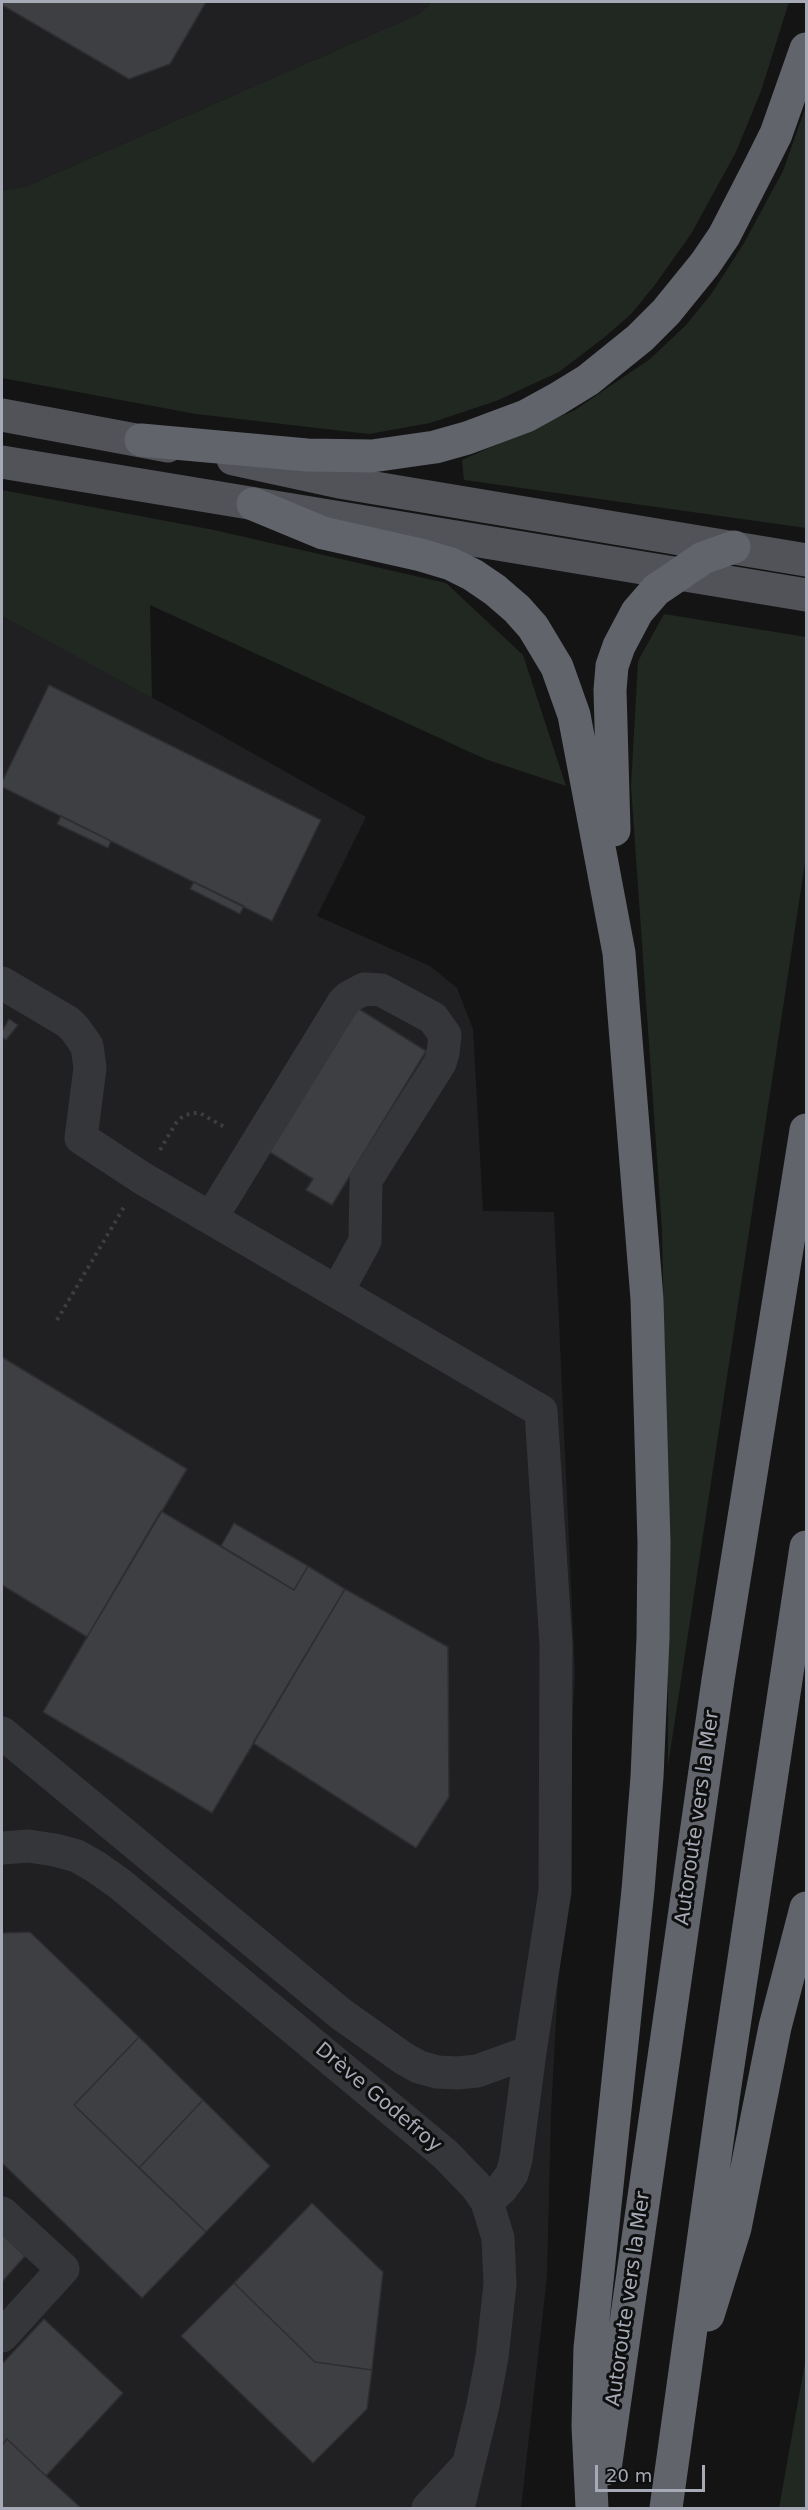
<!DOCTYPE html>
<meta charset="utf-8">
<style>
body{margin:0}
#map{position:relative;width:808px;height:2510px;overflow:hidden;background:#141415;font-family:"DejaVu Sans",sans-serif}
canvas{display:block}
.frame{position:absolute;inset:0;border:3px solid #a5aab6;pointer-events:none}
.scale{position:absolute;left:595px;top:2465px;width:110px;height:27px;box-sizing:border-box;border:3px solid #a5aab6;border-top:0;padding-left:8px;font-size:18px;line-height:21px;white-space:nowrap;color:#a5aab6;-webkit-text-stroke:4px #0f0f10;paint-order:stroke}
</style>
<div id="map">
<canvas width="808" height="2510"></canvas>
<div class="frame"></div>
<div class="scale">20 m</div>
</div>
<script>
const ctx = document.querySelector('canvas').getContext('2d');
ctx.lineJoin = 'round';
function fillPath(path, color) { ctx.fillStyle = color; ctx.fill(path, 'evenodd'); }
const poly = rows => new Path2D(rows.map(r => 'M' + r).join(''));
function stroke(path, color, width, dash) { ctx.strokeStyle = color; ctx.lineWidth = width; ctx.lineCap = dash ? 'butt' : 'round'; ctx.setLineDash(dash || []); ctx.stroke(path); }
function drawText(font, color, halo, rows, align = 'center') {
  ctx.font = font + ' "DejaVu Sans",sans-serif'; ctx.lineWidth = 6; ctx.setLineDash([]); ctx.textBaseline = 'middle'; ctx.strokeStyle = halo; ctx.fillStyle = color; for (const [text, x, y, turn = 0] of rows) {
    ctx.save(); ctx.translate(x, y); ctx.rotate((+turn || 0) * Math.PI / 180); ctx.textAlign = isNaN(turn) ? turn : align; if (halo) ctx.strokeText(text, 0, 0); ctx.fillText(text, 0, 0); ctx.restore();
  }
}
const built = poly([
 [2,2,432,2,419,14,27,186,2,191],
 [2,616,199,723,366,817,317,916,430,966,457,988,473,1029,483,1211,554,1212,575,1673,551,2112,547,2276,521,2508,2,2508]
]);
const green = poly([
 [432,2,789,2,761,91,736,152,691,234,654,286,631,314,606,336,559,372,496,401,430,423,369,434,196,414,2,378,2,191,27,186,419,14],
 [806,106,806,528,464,480,462,460,575,410,650,359,686,325,712,293,744,243,783,171],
 [2,490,214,530,446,583,523,655,566,786,485,759,150,605,152,698,2,616],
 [664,614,806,637,806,856,668,1766,668,1530,662,1230,631,786,638,661],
 [806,2357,806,2508,779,2508]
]);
const building = poly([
 [2,2,206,2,170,64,129,79,2,5,2,2],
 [49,685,321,820,272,921,2,787,2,782,49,685],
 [61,816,111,841,108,848,57,824,61,816],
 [194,882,244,906,240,914,190,889,194,882],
 [356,1007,426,1051,332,1205,306,1190,313,1179,268,1151,356,1007],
 [9,1019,18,1025,6,1040,2,1037,2,1031,9,1019],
 [2,1357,187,1469,87,1637,2,1585,2,1357],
 [161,1511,294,1590,308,1566,345,1589,212,1813,43,1712,161,1511],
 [234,1523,308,1566,294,1590,221,1546,234,1523],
 [345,1589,448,1647,449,1797,416,1848,253,1743,345,1589],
 [30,1932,139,2037,74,2105,206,2232,142,2298,2,2163,2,1933,30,1932],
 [139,2037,203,2100,139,2168,74,2105,139,2037],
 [203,2100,270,2166,206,2232,139,2168,203,2100],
 [312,2203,383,2272,372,2370,315,2362,234,2283,312,2203],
 [2,2234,25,2256,2,2282,2,2234],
 [234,2283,315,2362,372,2370,367,2409,313,2463,181,2336,234,2283],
 [44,2319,123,2393,46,2476,7,2439,2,2445,2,2364,44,2319],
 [7,2439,46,2476,81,2508,2,2508,2,2445,7,2439]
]);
const path = poly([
 [160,1150,176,1123,183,1116,192,1113,200,1113,226,1128],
 [57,1320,124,1207]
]);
const minor = poly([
 [2,983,68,1022,75,1029,87,1046,90,1068,81,1138,142,1178,541,1411,556,1645,555,1891,530,2052,516,2159,512,2174,502,2188,487,2202],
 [211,1218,343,1003,349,997,364,989,381,990,433,1018,445,1035,443,1053,440,1063,366,1180,365,1241,337,1292],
 [2,1733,341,2014,403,2058,419,2067,437,2072,457,2073,477,2071,530,2052],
 [2,1848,28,1846,55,1850,77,1856,96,1867,120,1884,445,2154,476,2186,487,2202,498,2238,500,2284,492,2357,483,2405,458,2508],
 [2,2213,63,2269,2,2336],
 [428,2508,467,2466]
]);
const major = poly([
 [2,415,168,446],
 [233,459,339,482,806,560],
 [2,462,806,595]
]);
const highway = poly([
 [141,440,307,455,372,456,435,447,467,438,526,416,557,399,588,380,640,338,666,312,705,264,724,236,760,166,776,134,806,49],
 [253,504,323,533,421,555,451,564,473,575,495,590,517,609,533,627,557,667,574,715,619,953,647,1299,654,1543,653,1638,647,1777,638,1890,590,2348,588,2426,592,2508],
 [614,830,610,690,612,666,619,646,637,612,656,590,703,558,734,547],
 [708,2315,735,2228,775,2027,806,1908],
 [605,2469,718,1680,806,1130],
 [666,2508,723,2099,806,1547]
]);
const streetNames = [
 ["Autoroute vers la Mer",698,1818,-82],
 ["Drève Godefroy",378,2098,40],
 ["Autoroute vers la Mer",629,2299,-82]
];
fillPath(built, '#202022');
fillPath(green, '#202821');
fillPath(building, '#3e3f42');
stroke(building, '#2e2e31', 1.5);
stroke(path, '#3b3d41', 4, [3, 4.5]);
stroke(minor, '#35363a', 33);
stroke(major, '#515359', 33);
stroke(highway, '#61646b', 33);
drawText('20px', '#a5aab6', '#0f0f10', streetNames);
</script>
